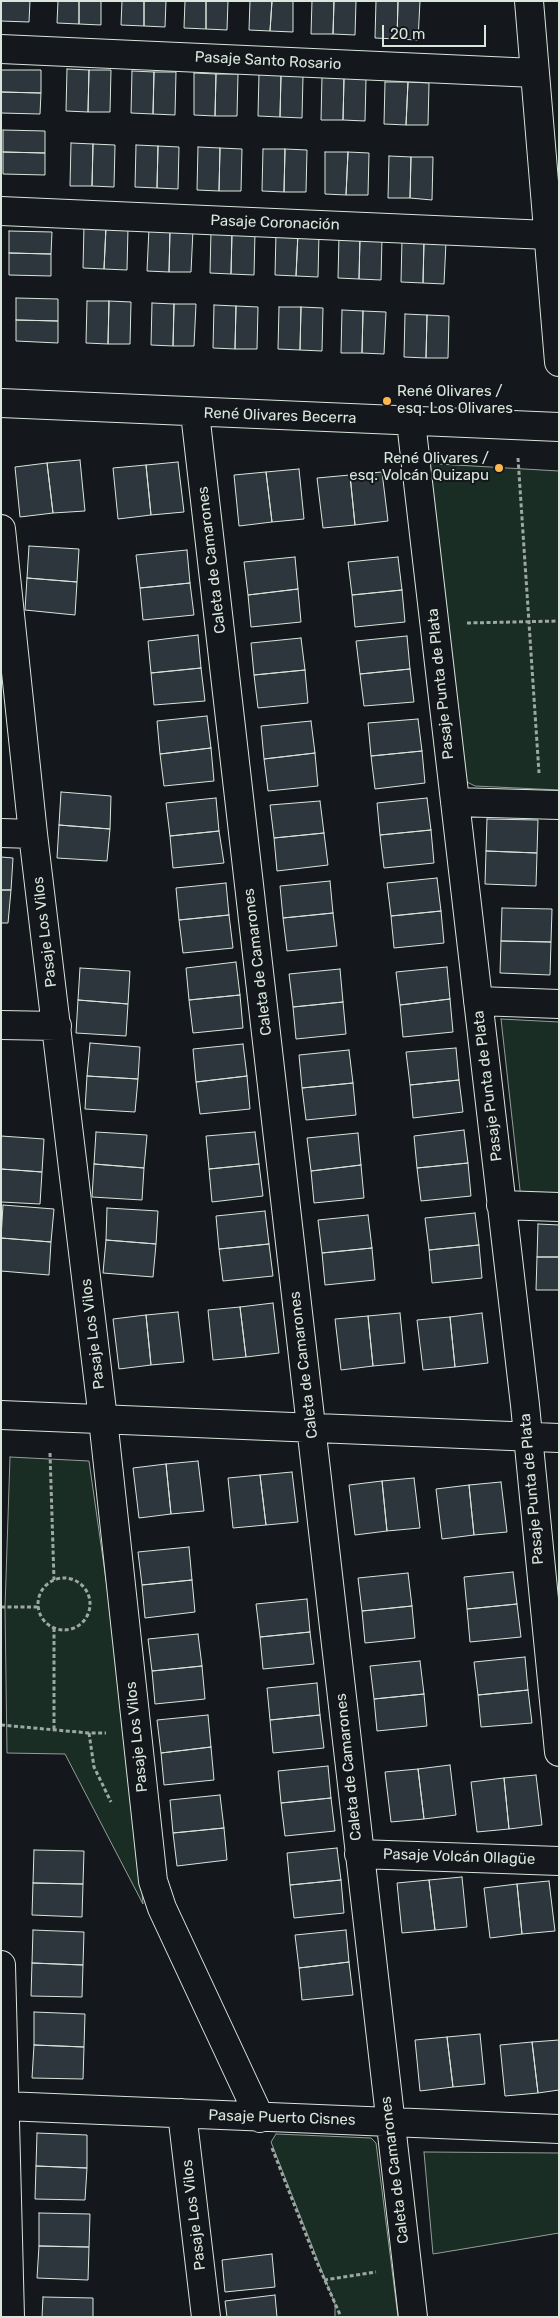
<!DOCTYPE html>
<meta charset="utf-8">
<style>
body{margin:0}
#map{position:relative;width:560px;height:2318px;overflow:hidden;background:#14181c;font-family:Rubik,sans-serif}
canvas{display:block}
.frame{position:absolute;inset:0;border:2px solid #d8e6dc;pointer-events:none}
.scale{position:absolute;left:382px;top:25px;width:104px;height:22px;box-sizing:border-box;border:2px solid #d8e6dc;border-top:0;padding-left:6px;font-size:15px;line-height:18px;white-space:nowrap;color:#d8e6dc;-webkit-text-stroke:4px #14181c;paint-order:stroke}
</style>
<div id="map">
<canvas width="560" height="2318"></canvas>
<div class="frame"></div>
<div class="scale">20 m</div>
</div>
<script>
const ctx = document.querySelector('canvas').getContext('2d');
ctx.lineJoin = 'round';
function fillPath(path, color) { ctx.fillStyle = color; ctx.fill(path, 'evenodd'); }
const poly = rows => new Path2D(rows.map(r => 'M' + r).join(''));
function stroke(path, color, width, dash) { ctx.strokeStyle = color; ctx.lineWidth = width; ctx.lineCap = dash ? 'butt' : 'round'; ctx.setLineDash(dash || []); ctx.stroke(path); }
function drawText(font, color, halo, rows, align = 'center') {
  ctx.font = font + ' Rubik,sans-serif'; ctx.lineWidth = 4; ctx.setLineDash([]); ctx.textBaseline = 'middle'; ctx.strokeStyle = halo; ctx.fillStyle = color; for (const [text, x, y, turn = 0] of rows) {
    ctx.save(); ctx.translate(x, y); ctx.rotate((+turn || 0) * Math.PI / 180); ctx.textAlign = isNaN(turn) ? turn : align; if (halo) ctx.strokeText(text, 0, 0); ctx.fillText(text, 0, 0); ctx.restore();
  }
}
const green = poly([
 [421,463,559,471,559,790,475,786,459,778,421,463],
 [501,1019,559,1022,559,1200,521,1199,501,1019],
 [10,1457,89,1461,110,1608,138,1842,143,1904,65,1754,7,1753,5,1607,10,1457],
 [276,2134,371,2138,376,2143,398,2317,335,2317,335,2304,271,2142,276,2134],
 [424,2152,559,2153,559,2233,433,2254,424,2152]
]);
const building = poly([
 [1,1,30,1,29,22,1,21,1,1],
 [58,1,79,1,79,24,57,23,58,1],
 [79,1,101,1,101,25,79,24,79,1],
 [122,1,144,1,144,26,121,25,122,1],
 [144,1,166,1,165,27,144,26,144,1],
 [185,1,206,1,206,29,184,28,185,1],
 [206,1,228,1,227,30,206,29,206,1],
 [250,1,272,1,270,31,249,30,250,1],
 [272,1,293,1,293,32,270,31,272,1],
 [312,1,334,1,333,34,311,34,312,1],
 [334,1,356,1,355,35,333,34,334,1],
 [376,1,398,1,397,39,375,38,376,1],
 [398,1,420,1,418,40,397,39,398,1],
 [67,69,89,70,88,112,66,111,67,69],
 [1,70,41,70,41,93,1,92,1,70],
 [89,70,111,70,110,112,88,112,89,70],
 [132,71,154,72,153,114,131,113,132,71],
 [154,72,176,72,175,115,153,114,154,72],
 [194,73,216,74,215,116,194,115,194,73],
 [216,74,238,74,237,116,215,116,216,74],
 [259,74,281,75,280,117,258,116,259,74],
 [281,75,303,76,302,118,280,117,281,75],
 [322,77,344,78,343,120,321,120,322,77],
 [344,78,366,79,365,121,343,120,344,78],
 [385,82,408,82,406,125,384,124,385,82],
 [408,82,429,83,428,125,406,125,408,82],
 [1,92,41,93,40,114,1,113,1,92],
 [3,130,45,131,45,153,3,152,3,130],
 [71,143,93,144,92,186,70,186,71,143],
 [93,144,115,145,114,187,92,186,93,144],
 [136,145,158,146,157,188,135,187,136,145],
 [158,146,179,147,178,189,157,188,158,146],
 [198,147,220,148,219,191,197,190,198,147],
 [220,148,242,149,241,191,219,191,220,148],
 [263,149,285,149,284,192,262,191,263,149],
 [285,149,307,150,306,192,284,192,285,149],
 [3,152,45,153,45,175,3,174,3,152],
 [325,152,348,152,346,195,325,194,325,152],
 [348,152,369,153,368,195,346,195,348,152],
 [389,156,411,157,410,198,388,198,389,156],
 [411,157,433,157,432,200,410,198,411,157],
 [84,226,106,227,104,269,83,268,84,226],
 [106,227,128,228,127,270,104,269,106,227],
 [149,228,170,229,169,272,147,271,149,228],
 [170,229,193,230,191,272,169,272,170,229],
 [9,231,52,232,51,254,9,253,9,231],
 [211,231,232,232,231,274,210,273,211,231],
 [232,232,255,232,254,275,231,274,232,232],
 [276,233,298,233,296,276,275,275,276,233],
 [298,233,319,234,318,277,296,276,298,233],
 [339,236,360,237,359,279,338,278,339,236],
 [360,237,382,238,381,280,359,279,360,237],
 [402,240,424,241,423,283,401,282,402,240],
 [424,241,446,242,444,284,423,283,424,241],
 [9,253,51,254,51,276,9,275,9,253],
 [16,298,58,299,58,321,16,320,16,298],
 [87,301,109,301,108,344,86,343,87,301],
 [109,301,131,302,130,344,108,344,109,301],
 [152,303,174,304,173,346,151,345,152,303],
 [174,304,196,304,194,346,173,346,174,304],
 [214,305,236,306,235,349,213,348,214,305],
 [236,306,258,307,257,349,235,349,236,306],
 [279,307,301,307,300,350,278,349,279,307],
 [301,307,323,308,322,351,300,350,301,307],
 [342,310,363,311,362,353,341,353,342,310],
 [363,311,386,312,384,354,362,353,363,311],
 [405,314,427,315,426,358,404,357,405,314],
 [427,315,449,316,448,358,426,358,427,315],
 [16,320,58,321,58,343,16,341,16,320],
 [80,460,85,511,53,513,47,463,80,460],
 [178,462,184,512,151,515,146,465,178,462],
 [47,463,53,513,20,517,15,467,47,463],
 [146,465,151,515,118,519,113,468,146,465],
 [299,469,304,519,272,522,266,472,299,469],
 [266,472,272,522,239,526,234,475,266,472],
 [382,472,388,521,355,525,350,475,382,472],
 [350,475,355,525,323,528,317,478,350,475],
 [29,546,79,549,77,582,27,578,29,546],
 [187,550,190,583,140,588,136,555,187,550],
 [295,557,298,589,248,595,244,562,295,557],
 [398,557,402,590,352,595,348,562,398,557],
 [27,578,77,582,75,615,25,610,27,578],
 [190,583,194,615,143,620,140,588,190,583],
 [298,589,301,622,251,627,248,595,298,589],
 [402,590,405,622,355,627,352,595,402,590],
 [198,635,201,668,151,673,148,641,198,635],
 [407,636,410,669,360,674,356,641,407,636],
 [301,638,305,670,254,675,251,643,301,638],
 [201,668,205,701,154,705,151,673,201,668],
 [410,669,414,702,364,706,360,674,410,669],
 [305,670,308,703,258,708,254,675,305,670],
 [207,716,211,748,160,754,157,721,207,716],
 [418,719,422,751,371,756,368,723,418,719],
 [311,721,315,753,264,759,261,726,311,721],
 [211,748,214,781,164,786,160,754,211,748],
 [422,751,425,783,375,789,371,756,422,751],
 [315,753,318,786,268,791,264,759,315,753],
 [61,792,111,796,110,829,59,825,61,792],
 [216,798,219,831,170,836,166,803,216,798],
 [427,798,431,830,380,835,377,803,427,798],
 [320,801,324,833,274,838,270,805,320,801],
 [487,819,538,820,537,853,486,851,487,819],
 [59,825,110,829,107,861,57,858,59,825],
 [431,830,434,863,384,868,380,835,431,830],
 [219,831,224,863,173,868,170,836,219,831],
 [324,833,328,865,277,871,274,838,324,833],
 [486,851,537,853,536,886,485,884,486,851],
 [1,857,13,858,11,890,1,890,1,857],
 [437,878,441,911,391,916,387,883,437,878],
 [330,881,333,913,283,918,280,886,330,881],
 [226,883,229,915,179,920,176,888,226,883],
 [1,890,11,890,8,923,1,923,1,890],
 [502,908,552,909,551,942,501,941,502,908],
 [441,911,444,943,394,948,391,916,441,911],
 [333,913,337,946,287,951,283,918,333,913],
 [229,915,233,948,183,953,179,920,229,915],
 [501,941,551,942,550,975,500,973,501,941],
 [236,962,240,995,189,1000,186,968,236,962],
 [447,967,450,999,400,1005,396,972,447,967],
 [80,968,130,971,128,1004,78,1000,80,968],
 [340,969,343,1002,293,1007,289,974,340,969],
 [240,995,243,1028,193,1033,189,1000,240,995],
 [450,999,453,1032,403,1037,400,1005,450,999],
 [78,1000,128,1004,126,1036,76,1033,78,1000],
 [343,1002,346,1034,296,1039,293,1007,343,1002],
 [90,1043,140,1047,138,1079,87,1076,90,1043],
 [243,1044,247,1076,196,1082,193,1049,243,1044],
 [456,1048,459,1080,410,1085,406,1052,456,1048],
 [349,1050,353,1083,302,1088,299,1055,349,1050],
 [87,1076,138,1079,135,1112,85,1109,87,1076],
 [247,1076,250,1109,200,1114,196,1082,247,1076],
 [459,1080,463,1112,413,1118,410,1085,459,1080],
 [353,1083,356,1115,306,1120,302,1088,353,1083],
 [464,1130,468,1163,417,1168,414,1136,464,1130],
 [96,1132,147,1135,144,1168,94,1164,96,1132],
 [255,1132,259,1164,209,1169,206,1136,255,1132],
 [358,1133,361,1165,311,1171,307,1138,358,1133],
 [1,1136,44,1139,42,1172,1,1169,1,1136],
 [468,1163,471,1196,421,1201,417,1168,468,1163],
 [94,1164,144,1168,142,1200,92,1197,94,1164],
 [259,1164,263,1196,212,1202,209,1169,259,1164],
 [361,1165,364,1198,314,1203,311,1171,361,1165],
 [1,1169,42,1172,40,1204,1,1202,1,1169],
 [3,1205,54,1209,51,1242,1,1238,3,1205],
 [107,1208,158,1211,156,1244,106,1240,107,1208],
 [265,1211,269,1244,219,1249,216,1216,265,1211],
 [475,1213,479,1245,429,1250,425,1218,475,1213],
 [368,1215,372,1248,322,1253,318,1220,368,1215],
 [538,1224,559,1225,559,1257,537,1257,538,1224],
 [1,1238,51,1242,49,1275,1,1271,1,1238],
 [106,1240,156,1244,153,1277,103,1273,106,1240],
 [269,1244,273,1276,223,1281,219,1249,269,1244],
 [479,1245,482,1278,432,1283,429,1250,479,1245],
 [372,1248,375,1280,325,1285,322,1253,372,1248],
 [537,1257,559,1257,559,1290,536,1290,537,1257],
 [273,1303,279,1353,246,1357,240,1307,273,1303],
 [240,1307,246,1357,213,1360,208,1310,240,1307],
 [178,1312,184,1362,151,1365,146,1315,178,1312],
 [400,1313,405,1363,373,1366,368,1316,400,1313],
 [482,1313,488,1363,455,1367,450,1317,482,1313],
 [146,1315,151,1365,119,1369,113,1319,146,1315],
 [368,1316,373,1366,341,1370,335,1319,368,1316],
 [450,1317,455,1367,423,1370,417,1320,450,1317],
 [198,1461,204,1511,171,1514,166,1464,198,1461],
 [166,1464,171,1514,139,1518,133,1468,166,1464],
 [292,1472,298,1522,266,1525,260,1475,292,1472],
 [260,1475,266,1525,233,1528,228,1478,260,1475],
 [414,1478,420,1528,387,1531,382,1481,414,1478],
 [382,1481,387,1531,355,1535,349,1485,382,1481],
 [501,1482,507,1532,474,1535,469,1485,501,1482],
 [469,1485,474,1535,442,1539,436,1489,469,1485],
 [189,1547,192,1580,142,1585,138,1552,189,1547],
 [513,1572,517,1604,467,1609,464,1577,513,1572],
 [408,1573,412,1606,362,1611,358,1578,408,1573],
 [192,1580,195,1612,145,1618,142,1585,192,1580],
 [307,1599,310,1632,260,1637,256,1604,307,1599],
 [517,1604,521,1637,470,1642,467,1609,517,1604],
 [412,1606,415,1638,365,1643,362,1611,412,1606],
 [310,1632,314,1664,263,1669,260,1637,310,1632],
 [198,1634,202,1666,152,1671,148,1639,198,1634],
 [525,1657,528,1690,478,1695,474,1662,525,1657],
 [420,1661,424,1694,374,1699,370,1666,420,1661],
 [202,1666,205,1699,155,1704,152,1671,202,1666],
 [317,1683,320,1715,270,1720,267,1688,317,1683],
 [528,1690,532,1723,481,1727,478,1695,528,1690],
 [424,1694,427,1726,377,1731,374,1699,424,1694],
 [208,1715,211,1747,161,1753,157,1720,208,1715],
 [320,1715,324,1748,273,1753,270,1720,320,1715],
 [211,1747,214,1780,164,1785,161,1753,211,1747],
 [450,1765,456,1815,424,1819,418,1769,450,1765],
 [328,1766,331,1798,281,1803,278,1771,328,1766],
 [418,1769,424,1819,391,1822,385,1772,418,1769],
 [536,1775,542,1825,509,1829,504,1778,536,1775],
 [504,1778,509,1829,477,1832,471,1782,504,1778],
 [220,1795,224,1828,173,1833,170,1800,220,1795],
 [331,1798,335,1831,285,1836,281,1803,331,1798],
 [224,1828,227,1860,177,1866,173,1833,224,1828],
 [337,1848,341,1880,290,1885,287,1853,337,1848],
 [34,1850,84,1851,83,1884,33,1883,34,1850],
 [462,1877,467,1927,435,1930,429,1880,462,1877],
 [341,1880,344,1913,294,1918,290,1885,341,1880],
 [429,1880,435,1930,402,1933,397,1883,429,1880],
 [549,1881,555,1931,522,1934,517,1884,549,1881],
 [33,1883,83,1884,82,1917,32,1915,33,1883],
 [517,1884,522,1934,490,1938,484,1888,517,1884],
 [33,1930,84,1932,83,1965,32,1963,33,1930],
 [346,1930,349,1962,299,1968,295,1935,346,1930],
 [349,1962,353,1995,302,2000,299,1968,349,1962],
 [32,1963,83,1965,82,1997,31,1996,32,1963],
 [34,2012,85,2014,84,2047,34,2045,34,2012],
 [480,2034,485,2084,453,2087,447,2037,480,2034],
 [447,2037,453,2087,420,2091,415,2040,447,2037],
 [559,2040,559,2090,538,2093,532,2042,559,2040],
 [532,2042,538,2093,505,2096,500,2045,532,2042],
 [34,2045,84,2047,83,2079,32,2078,34,2045],
 [37,2133,87,2135,87,2168,36,2166,37,2133],
 [36,2166,87,2168,85,2200,35,2199,36,2166],
 [39,2213,90,2214,89,2247,39,2246,39,2213],
 [39,2246,89,2247,88,2280,37,2278,39,2246],
 [272,2254,275,2287,225,2292,222,2260,272,2254],
 [275,2295,277,2317,227,2317,225,2301,275,2295],
 [43,2297,93,2298,93,2317,42,2317,43,2297]
]);
const path = poly([
 [518,458,539,773],
 [467,623,559,621],
 [50,1453,54,1580],
 '38 1604a26 26 0 1 1 52 0a26 26 0 1 1-52 0Z',
 [1,1607,38,1607],
 [54,1628,54,1730],
 [1,1725,89,1733,106,1733],
 [89,1733,94,1767,111,1802],
 [272,2148,316,2260,341,2317],
 [324,2280,376,2272]
]);
const minor = poly([
 [529,1,559,362],
 [1,49,535,73],
 [1,211,548,235],
 [1,403,559,427],
 [195,413,413,2317],
 [411,422,525,1405,559,1752],
 [1,529,33,834,103,1419,153,1881,162,1908,260,2118],
 [455,802,559,805],
 [1,833,33,834],
 [478,1001,559,1004],
 [1,1025,57,1026],
 [501,1205,559,1207],
 [1,1415,559,1438],
 [359,1854,559,1861],
 [1,1965,10,2317],
 [5,2106,559,2129],
 [182,2113,206,2317]
]);
const markers = [
 [387,401,5,"#ffb74d"],
 [499,468,5,"#ffb74d"]
];
const streetNames = [
 ["Pasaje Santo Rosario",268,61,3],
 ["Pasaje Coronación",275,223,2],
 ["René Olivares Becerra",280,416,2],
 ["Caleta de Camarones",212,560,-97],
 ["Pasaje Punta de Plata",441,684,-96],
 ["Pasaje Los Vilos",45,932,-97],
 ["Caleta de Camarones",258,962,-97],
 ["Pasaje Punta de Plata",488,1086,-97],
 ["Pasaje Los Vilos",93,1334,-97],
 ["Caleta de Camarones",304,1365,-97],
 ["Pasaje Punta de Plata",532,1489,-95],
 ["Pasaje Los Vilos",137,1737,-96],
 ["Caleta de Camarones",349,1767,-96],
 ["Pasaje Volcán Ollagüe",459,1857,2],
 ["Pasaje Puerto Cisnes",282,2118,2],
 ["Caleta de Camarones",395,2170,-97],
 ["Pasaje Los Vilos",194,2215,-97]
];
const poiNames = [
 ["René Olivares /",397,392],
 ["esq. Los Olivares",397,409],
 ["René Olivares /",489,459,"right"],
 ["esq. Volcán Quizapu",489,476,"right"]
];
fillPath(green, '#1a2d24');
stroke(green, '#939e99', 1);
fillPath(building, '#2c363c');
stroke(building, '#d8e6dc', 1);
stroke(minor, '#d8e6dc', 30);
stroke(path, '#9da8a2', 3, [4, 2.5]);
stroke(minor, '#14181c', 28);
for (const [x, y, r, color] of markers) { const dot = new Path2D(); dot.arc(x, y, r, 0, 2 * Math.PI); ctx.fillStyle = color; ctx.fill(dot); stroke(dot, '#14181c', 2); }
drawText('15px', '#d8e6dc', '#14181c', streetNames);
drawText('15px', '#d8e6dc', '#14181c', poiNames, 'left');
</script>
